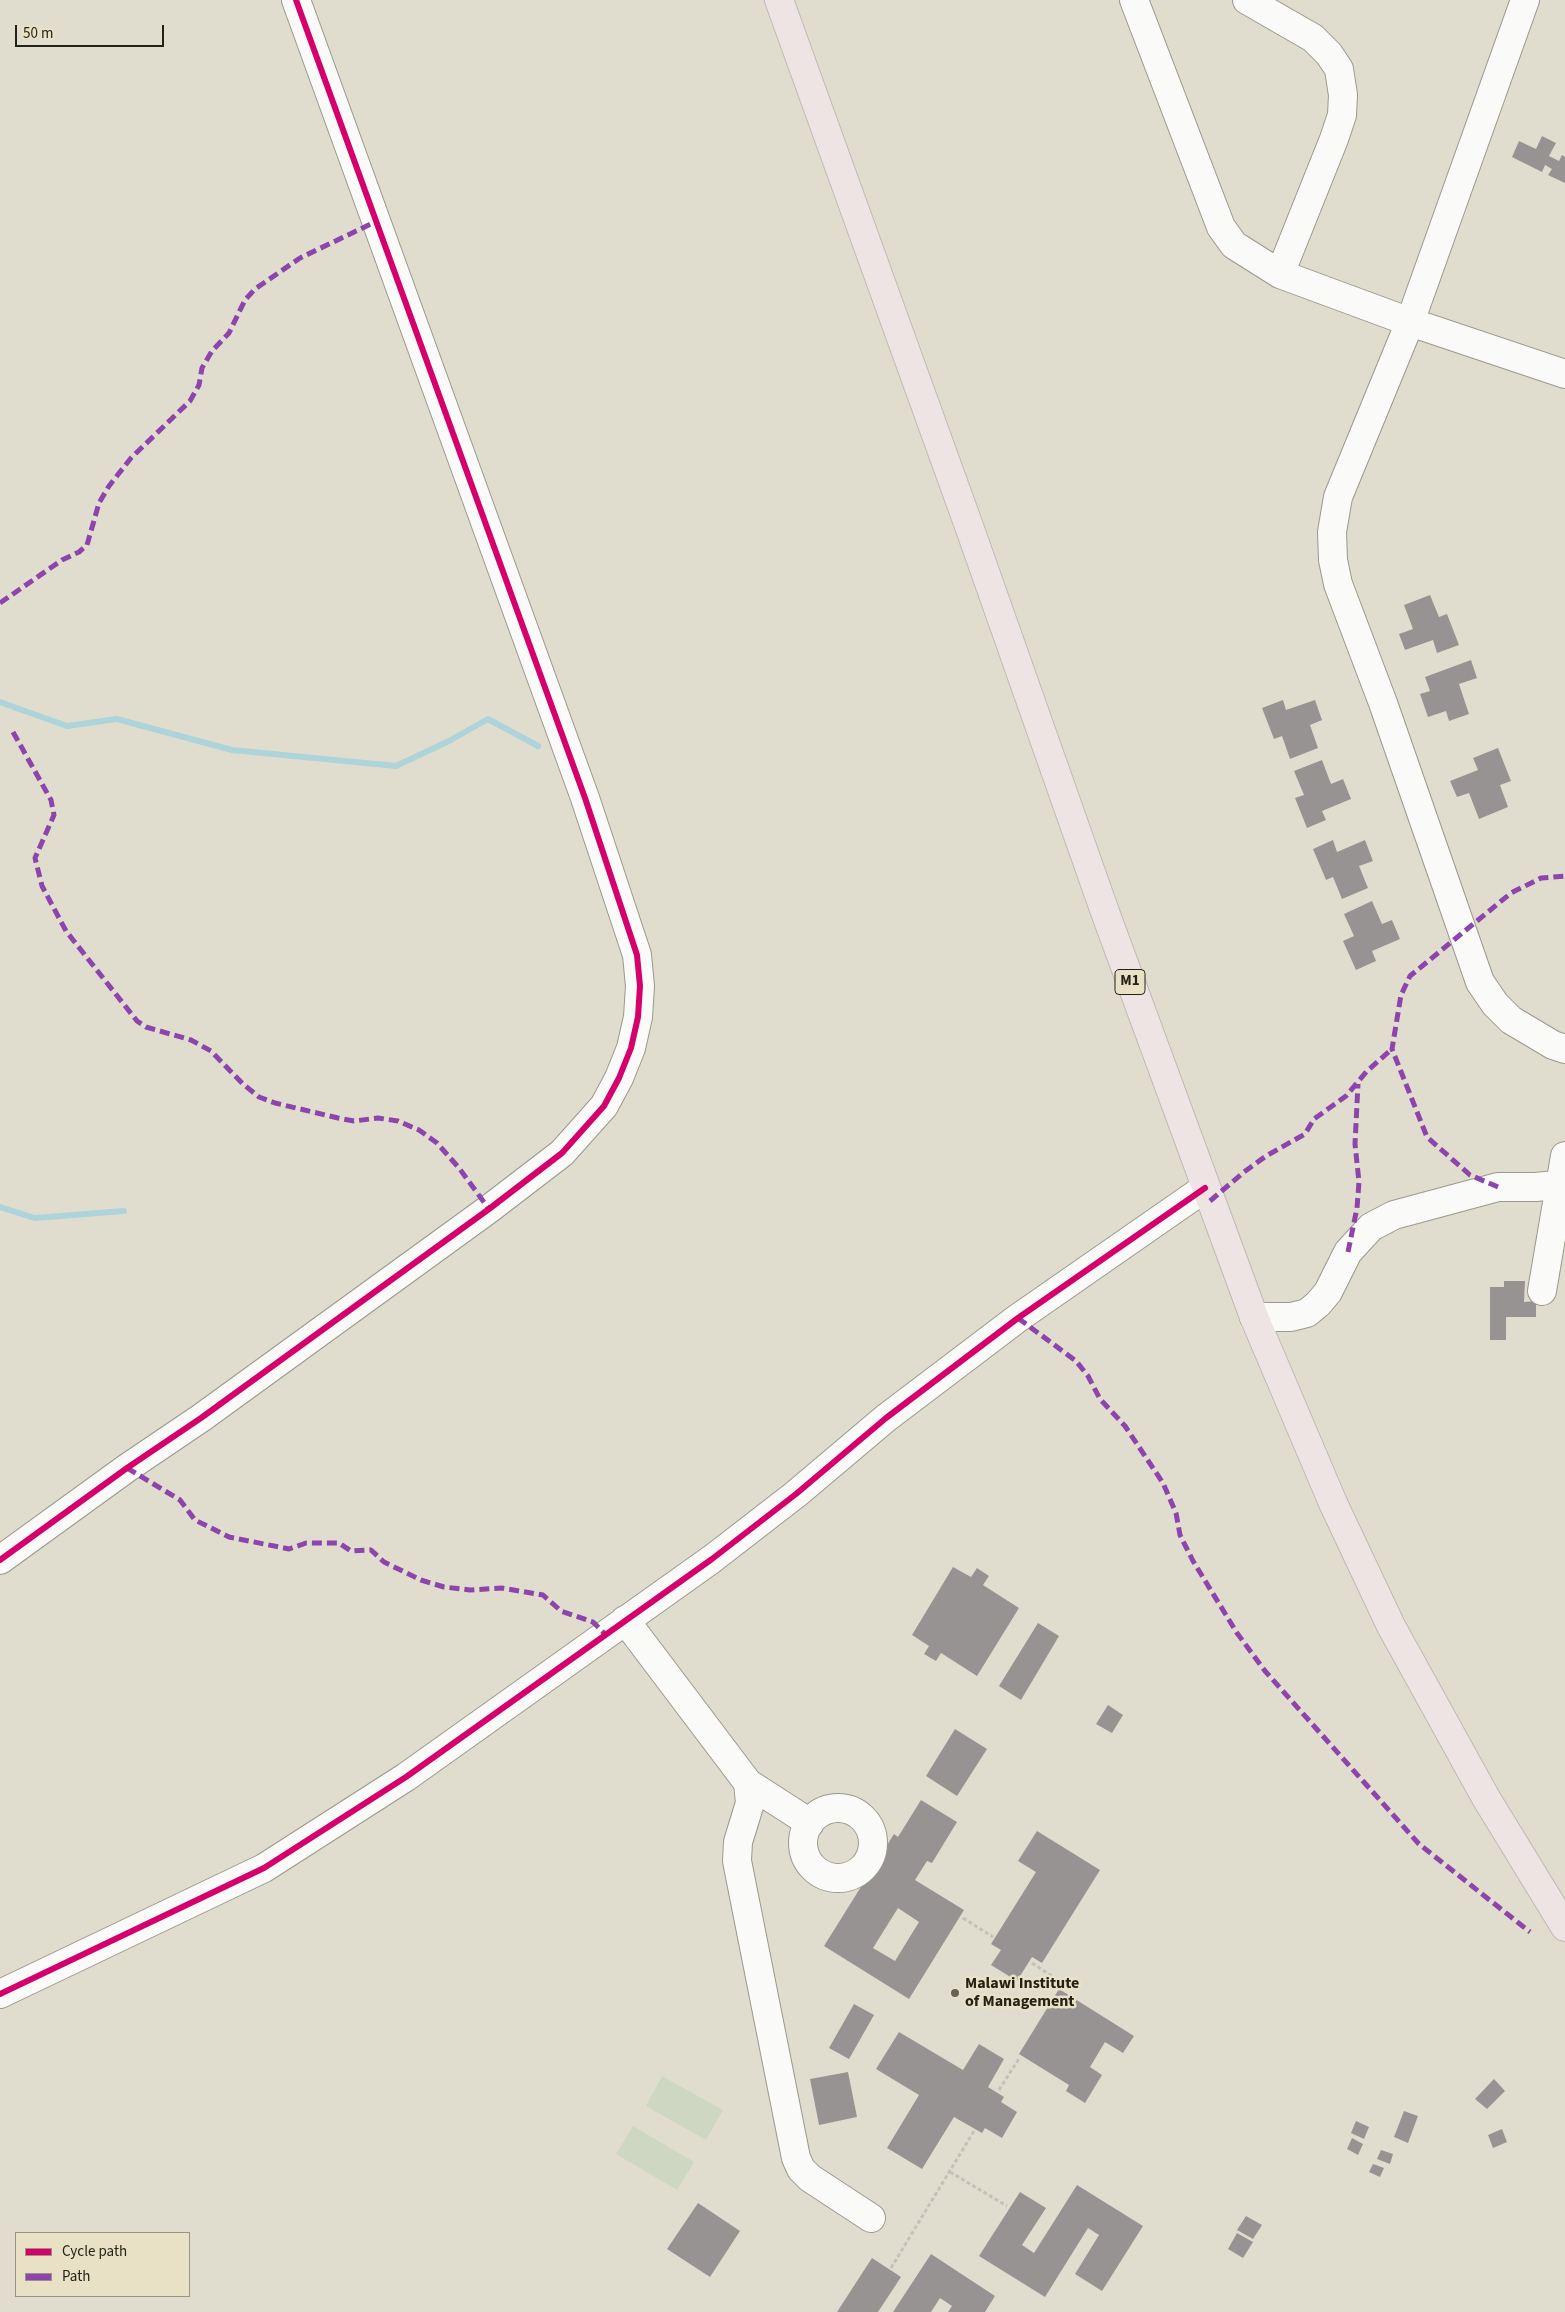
<!DOCTYPE html>
<style>
body{margin:0}
#map{position:relative;width:1565px;height:2312px;overflow:hidden;background:#e1ddce;font-family:"Source Sans 3",sans-serif}
canvas{display:block}
.legend{position:absolute;left:15px;top:2232px;width:175px;height:65px;box-sizing:border-box;background:#e9e1c6;border:1px solid #9a9480;margin:0;padding:6px 9px;list-style:none;font-size:15px;color:#242117}
.legend li{display:flex;align-items:center;gap:10px;height:25px}
.legend b{width:25px;border:1px solid #9a9480}
.scale{position:absolute;left:15px;top:25px;width:149px;height:22px;box-sizing:border-box;border:2px solid #242117;border-top:0;padding-left:6px;font-size:15px;line-height:18px;white-space:nowrap;color:#242117;-webkit-text-stroke:4px #e9e1c6;paint-order:stroke}
</style>
<div id="map">
<canvas width="1565" height="2312"></canvas>
<ul class="legend">
<li><b style="height:6px;background:#d6006c"></b>Cycle path</li>
<li><b style="height:6px;background:#8e44ad"></b>Path</li>
</ul>
<div class="scale">50 m</div>
</div>
<script>
const ctx = document.querySelector('canvas').getContext('2d');
ctx.lineJoin = 'round';
function fillPath(path, color) { ctx.fillStyle = color; ctx.fill(path, 'evenodd'); }
const poly = rows => new Path2D(rows.map(r => 'M' + r).join(''));
function stroke(path, color, width, dash) { ctx.strokeStyle = color; ctx.lineWidth = width; ctx.lineCap = dash ? 'butt' : 'round'; ctx.setLineDash(dash || []); ctx.stroke(path); }
function drawText(font, color, halo, rows, align = 'center') {
  ctx.font = font + ' "Source Sans 3",sans-serif'; ctx.lineWidth = 5; ctx.setLineDash([]); ctx.textBaseline = 'middle'; ctx.strokeStyle = halo; ctx.fillStyle = color; for (const [text, x, y, turn = 0] of rows) {
    ctx.save(); ctx.translate(x, y); ctx.rotate((+turn || 0) * Math.PI / 180); ctx.textAlign = isNaN(turn) ? turn : align; if (halo) ctx.strokeText(text, 0, 0); ctx.fillText(text, 0, 0); ctx.restore();
  }
}
const green = poly([
 [662,2076,723,2110,706,2140,646,2106],
 [633,2126,694,2162,677,2190,616,2154]
]);
const stream = poly([
 [0,702,67,726,117,719,232,750,396,766,449,741,488,719,538,746],
 [0,1207,35,1218,124,1211]
]);
const building = poly([
 [1542,136,1556,143,1549,156,1559,161,1562,155,1565,157,1565,183,1548,175,1552,169,1545,165,1542,172,1512,157,1519,141,1536,149],
 [1430,595,1439,617,1447,614,1459,645,1437,653,1433,640,1405,650,1399,634,1413,629,1404,605],
 [1471,660,1477,678,1459,684,1469,714,1449,721,1446,711,1428,717,1420,694,1430,691,1425,677],
 [1283,700,1286,710,1315,700,1322,720,1310,725,1318,748,1290,759,1282,736,1274,739,1262,708],
 [1498,748,1511,781,1500,785,1508,807,1479,819,1469,793,1457,797,1450,781,1478,770,1473,758],
 [1322,760,1331,784,1343,779,1351,799,1322,811,1326,820,1307,828,1295,798,1304,795,1294,771],
 [1333,840,1337,852,1365,840,1373,861,1359,866,1368,888,1342,899,1333,877,1326,880,1313,849],
 [1372,901,1382,924,1392,920,1400,939,1372,951,1376,961,1356,970,1343,941,1354,936,1344,914],
 [1504,1281,1525,1281,1524,1302,1536,1301,1536,1317,1506,1317,1506,1340,1490,1340,1490,1287,1504,1287],
 [953,1567,971,1577,977,1568,989,1576,983,1585,1019,1608,977,1676,941,1653,936,1661,924,1654,929,1646,912,1635],
 [1038,1623,1059,1636,1021,1700,999,1686],
 [1108,1705,1123,1715,1112,1733,1096,1724],
 [955,1729,987,1749,957,1796,926,1776],
 [921,1800,957,1822,932,1863,927,1861,915,1880,964,1910,909,1999,824,1946,894,1834,898,1837],
 [898,1908,919,1922,895,1961,873,1948],
 [1037,1831,1100,1870,1042,1963,1032,1957,1017,1981,991,1965,1001,1950,991,1944,1036,1872,1018,1861],
 [1059,1989,1134,2036,1123,2053,1105,2042,1090,2067,1102,2075,1085,2103,1066,2091,1069,2085,1019,2054],
 [854,2004,874,2015,849,2059,829,2048],
 [899,2032,963,2070,979,2044,1004,2059,988,2087,1004,2097,1001,2102,1017,2112,1002,2138,985,2128,982,2133,954,2117,922,2169,887,2148,919,2095,876,2069],
 [848,2072,857,2117,819,2125,810,2079],
 [1494,2079,1505,2091,1487,2109,1475,2099],
 [1404,2111,1418,2116,1408,2143,1394,2137],
 [1356,2121,1369,2127,1364,2139,1351,2133],
 [1502,2129,1507,2142,1493,2148,1488,2135],
 [1352,2138,1363,2144,1358,2155,1347,2149],
 [1381,2150,1393,2154,1390,2164,1377,2159],
 [1373,2164,1384,2168,1380,2177,1369,2172],
 [1077,2185,1143,2226,1102,2291,1075,2274,1099,2235,1088,2228,1045,2297,979,2256,1020,2192,1046,2208,1022,2245,1034,2253],
 [698,2203,740,2231,710,2277,667,2249],
 [1246,2216,1262,2225,1253,2239,1237,2230],
 [1237,2233,1253,2242,1243,2258,1228,2249],
 [931,2254,995,2296,985,2312,948,2312,952,2306,940,2298,931,2312,893,2312],
 [872,2258,901,2277,878,2312,837,2312]
]);
const path = poly([
 [963,1918,993,1937],
 [1032,1963,1064,1984,1061,1988],
 [999,2090,1020,2057],
 [950,2172,1007,2206],
 [891,2268,974,2131]
]);
const minor = poly([
 [1134,0,1221,227,1234,245,1280,274,1410,322,1565,374],
 [1247,0,1313,38,1329,54,1339,69,1343,95,1342,115,1334,139,1280,274],
 [1525,0,1410,322,1338,497,1332,532,1333,560,1338,584,1383,703,1480,982,1495,1004,1511,1020,1553,1045,1565,1049],
 [1542,1291,1565,1156],
 [1254,1317,1291,1317,1307,1313,1318,1304,1328,1292,1348,1252,1371,1227,1394,1215,1498,1187,1536,1187,1565,1184],
 [0,1560,127,1468,201,1418,489,1209,562,1153,604,1106,619,1078,631,1048,638,1017,640,986,637,955,585,798,296,0],
 [625,1620,748,1783,750,1803,738,1842,737,1861,796,2158,801,2169,810,2178,871,2218],
 [748,1783,810,1823],
 '803 1843a35 35 0 1 1 70 0a35 35 0 1 1-70 0Z',
 [0,1994,264,1868,406,1777,712,1559,796,1494,886,1418,1018,1318,1205,1188]
]);
const highway = poly([
 [779,0,970,529,1105,912,1254,1317,1333,1503,1391,1626,1486,1798,1565,1927]
]);
const quiet = poly([
 [0,603,62,560,79,552,87,545,99,503,109,486,131,458,190,401,199,385,202,368,212,351,229,333,245,300,255,289,300,258,377,221],
 [13,732,51,800,54,815,35,858,42,886,66,931,137,1021,146,1027,191,1040,211,1051,243,1084,259,1097,275,1103,338,1118,354,1121,378,1118,398,1121,419,1130,437,1143,459,1168,489,1209],
 [1498,1187,1470,1175,1427,1137,1392,1049,1401,995,1410,976,1511,893,1541,878,1565,876],
 [1210,1201,1244,1172,1266,1156,1305,1134,1314,1119,1346,1096,1367,1071,1392,1049],
 [1348,1252,1357,1208,1359,1182,1355,1144,1358,1084],
 [1018,1318,1076,1361,1088,1376,1100,1399,1125,1426,1163,1483,1176,1513,1180,1535,1193,1561,1237,1633,1265,1671,1419,1844,1530,1932],
 [127,1468,180,1500,195,1520,229,1537,289,1549,306,1543,339,1543,351,1551,371,1550,384,1562,421,1580,444,1587,470,1590,502,1588,543,1595,561,1611,593,1622,605,1634]
]);
const cycleway = poly([
 [0,1560,127,1468,201,1418,489,1209,562,1153,604,1106,619,1078,631,1048,638,1017,640,986,637,955,585,798,296,0],
 [0,1994,264,1868,406,1777,712,1559,796,1494,886,1418,1018,1318,1205,1188]
]);
const markers = [
 [955,1993,5,"#666357"]
];
const shields = [
 [1130,982,30]
];
const shieldNames = [
 ["M1",1130,982]
];
const poiNames = [
 ["Malawi Institute",965,1984],
 ["of Management",965,2002]
];
fillPath(green, '#cdd7c1');
stroke(stream, '#aed4db', 6);
fillPath(building, '#989393');
stroke(minor, '#9b988d', 30);
stroke(highway, '#bcbab2', 30);
stroke(path, '#c2c1bc', 3, [4, 2.5]);
stroke(minor, '#fafaf8', 28);
stroke(highway, '#efe4e4', 28);
stroke(quiet, '#8e44ad', 5, [10, 5]);
stroke(cycleway, '#d6006c', 6);
for (const [x, y, r, color] of markers) { const dot = new Path2D(); dot.arc(x, y, r, 0, 2 * Math.PI); ctx.fillStyle = color; ctx.fill(dot); stroke(dot, '#e9e1c6', 2); }
for (const [x, y, w] of shields) { const box = new Path2D(); box.roundRect(x - w / 2, y - 12.5, w, 25, 4); ctx.fillStyle = '#e9e1c6'; ctx.fill(box); stroke(box, '#242117', 1); }
drawText('bold 15px', '#242117', null, shieldNames);
drawText('bold 16px', '#242117', '#e9e1c6', poiNames, 'left');
</script>
